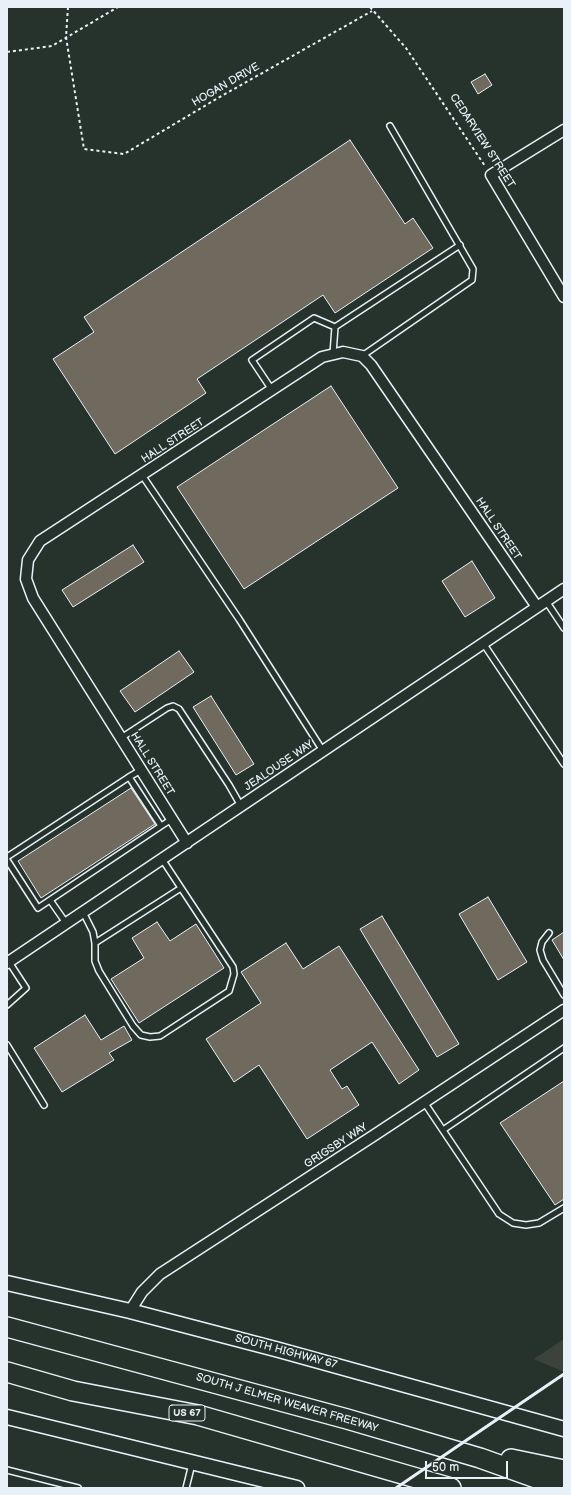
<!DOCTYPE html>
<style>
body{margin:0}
#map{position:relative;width:571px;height:1495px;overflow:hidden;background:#26332d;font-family:"Balsamiq Sans",sans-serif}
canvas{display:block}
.frame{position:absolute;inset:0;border:8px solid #e8f1f8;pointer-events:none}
.scale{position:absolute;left:425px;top:1461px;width:83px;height:18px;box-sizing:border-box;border:2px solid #e8f1f8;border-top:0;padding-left:5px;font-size:12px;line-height:14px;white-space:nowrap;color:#e8f1f8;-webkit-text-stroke:3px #26332d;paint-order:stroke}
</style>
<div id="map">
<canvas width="571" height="1495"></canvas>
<div class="frame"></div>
<div class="scale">50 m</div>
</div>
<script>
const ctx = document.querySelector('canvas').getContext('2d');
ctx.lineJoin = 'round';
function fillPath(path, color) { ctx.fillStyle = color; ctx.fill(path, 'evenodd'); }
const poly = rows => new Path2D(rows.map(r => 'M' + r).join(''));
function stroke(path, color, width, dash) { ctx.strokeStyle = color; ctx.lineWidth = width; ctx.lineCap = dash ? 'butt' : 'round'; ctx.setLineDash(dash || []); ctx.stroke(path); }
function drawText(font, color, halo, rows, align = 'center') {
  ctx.font = font + ' "Balsamiq Sans",sans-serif'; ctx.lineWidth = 3.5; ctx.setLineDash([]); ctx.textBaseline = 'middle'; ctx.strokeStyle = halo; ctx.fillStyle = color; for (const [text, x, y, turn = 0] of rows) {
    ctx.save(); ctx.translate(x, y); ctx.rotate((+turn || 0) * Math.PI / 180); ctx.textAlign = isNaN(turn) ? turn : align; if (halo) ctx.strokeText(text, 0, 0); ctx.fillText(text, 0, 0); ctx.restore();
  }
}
const built = poly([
 [564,1339,564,1372,534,1359]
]);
const building = poly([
 [485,74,492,85,478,94,471,82,485,74],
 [350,140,405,224,413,218,433,248,335,313,323,295,197,379,206,393,115,454,53,359,94,332,84,317,350,140],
 [331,386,398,488,244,589,177,487,331,386],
 [133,545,144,562,73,607,62,590,133,545],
 [472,561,495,598,465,617,442,581,472,561],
 [179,651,194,672,135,712,120,691,179,651],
 [211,696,254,764,236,775,193,707,211,696],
 [131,788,155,824,41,898,18,861,131,788],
 [488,897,527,962,498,980,459,914,488,897],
 [382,916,459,1044,437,1057,360,929,382,916],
 [157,922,170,941,196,924,224,968,139,1023,111,979,144,958,132,938,157,922],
 [564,932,564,960,552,940,564,932],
 [286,943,303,969,339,946,419,1070,399,1084,372,1042,330,1070,342,1089,347,1086,359,1105,307,1139,259,1065,234,1082,206,1039,261,1003,241,972,286,943],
 [85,1015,101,1040,124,1026,132,1040,109,1053,114,1060,62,1092,34,1048,85,1015],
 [564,1081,564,1199,555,1205,500,1123,564,1081]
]);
const path = poly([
 [68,7,66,37,84,149,124,154,218,98,372,11],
 [370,7,406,48,485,166],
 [7,52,52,46,118,7]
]);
const lane = poly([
 [333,354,335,327,460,245],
 [362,356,472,280,473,269,390,126],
 [272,390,252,360,314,318,335,327],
 [142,475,239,619,323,751],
 [546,601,564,628],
 [483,643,564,764],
 [121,738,167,708,173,706,179,709,229,785,241,806],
 [141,770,129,777,161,826,172,819],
 [7,857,129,777],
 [7,860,38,908,50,900,66,923],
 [50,900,161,826],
 [83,912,93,932,95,943,95,961,99,971,133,1026,141,1035,150,1037,160,1036,229,991,234,974,233,967,162,859],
 [549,933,542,942,540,950,543,960,564,995],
 [95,943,181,888],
 [7,1005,26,988,9,962],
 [7,1045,44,1105],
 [424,1102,499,1214,513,1223,526,1225,539,1223,564,1208],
 [443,1130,564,1048],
 [7,1470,78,1488],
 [186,1488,192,1464]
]);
const street = poly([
 [564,130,491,175,564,297],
 [187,843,33,598,26,579,28,560,40,541,322,357,343,352,362,356,371,365,537,607],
 [7,963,564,589],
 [130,1311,142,1292,160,1274,373,1136,564,1010]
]);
const secondary = poly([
 [7,1283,130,1311,279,1350,564,1429],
 [7,1417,297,1488]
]);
const highway = poly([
 [7,1327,347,1419,480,1458,564,1488],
 [7,1372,73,1391,198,1415,451,1488],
 [511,1459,564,1470]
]);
const rail = poly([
 [396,1488,564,1374]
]);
const shields = [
 [187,1413,36]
];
const shieldNames = [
 ["US 67",187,1413]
];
const streetNames = [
 ["HOGAN DRIVE",226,85,-30],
 ["CEDARVIEW STREET",482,141,57],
 ["HALL STREET",173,441,-33],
 ["HALL STREET",498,529,56],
 ["HALL STREET",152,764,58],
 ["JEALOUSE WAY",279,766,-34],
 ["GRIGSBY WAY",336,1146,-33],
 ["SOUTH HIGHWAY 67",286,1352,15],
 ["SOUTH J ELMER WEAVER FREEWAY",287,1403,16]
];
fillPath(built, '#3c433c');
fillPath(building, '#70695e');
stroke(building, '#e8f1f8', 1);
stroke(lane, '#e8f1f8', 8);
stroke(street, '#e8f1f8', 13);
stroke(secondary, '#e8f1f8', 17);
stroke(highway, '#e8f1f8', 22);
stroke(path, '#e8f1f8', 2, [3, 3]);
stroke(lane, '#26332d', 5);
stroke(street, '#26332d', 10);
stroke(secondary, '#26332d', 14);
stroke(highway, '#26332d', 19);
stroke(rail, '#e8f1f8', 3);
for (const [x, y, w] of shields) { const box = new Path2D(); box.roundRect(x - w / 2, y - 8, w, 16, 3); ctx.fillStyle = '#26332d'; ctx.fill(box); stroke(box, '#e8f1f8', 1); }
drawText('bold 10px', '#e8f1f8', null, shieldNames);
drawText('11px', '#e8f1f8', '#26332d', streetNames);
</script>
